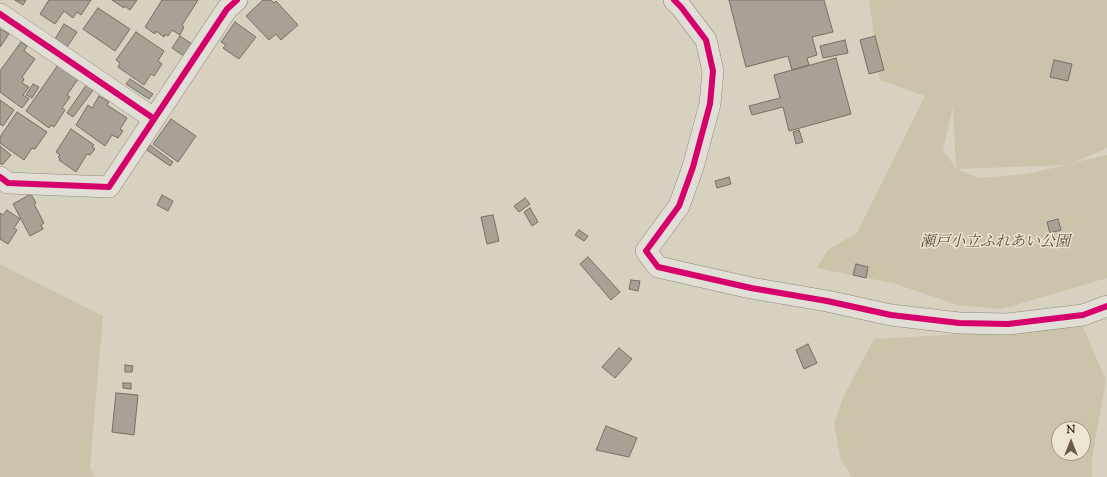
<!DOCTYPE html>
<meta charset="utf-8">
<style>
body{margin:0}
#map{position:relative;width:1107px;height:477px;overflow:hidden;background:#d7d2c0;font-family:"Sorts Mill Goudy",serif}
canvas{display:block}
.north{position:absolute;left:1051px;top:421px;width:40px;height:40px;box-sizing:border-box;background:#ece5d0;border:1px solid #a19382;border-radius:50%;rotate:0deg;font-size:11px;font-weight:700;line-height:16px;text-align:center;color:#31190e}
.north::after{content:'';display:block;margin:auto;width:14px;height:18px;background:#6b5a4c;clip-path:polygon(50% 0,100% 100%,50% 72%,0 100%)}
</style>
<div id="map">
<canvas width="1107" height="477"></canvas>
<div class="north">N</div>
</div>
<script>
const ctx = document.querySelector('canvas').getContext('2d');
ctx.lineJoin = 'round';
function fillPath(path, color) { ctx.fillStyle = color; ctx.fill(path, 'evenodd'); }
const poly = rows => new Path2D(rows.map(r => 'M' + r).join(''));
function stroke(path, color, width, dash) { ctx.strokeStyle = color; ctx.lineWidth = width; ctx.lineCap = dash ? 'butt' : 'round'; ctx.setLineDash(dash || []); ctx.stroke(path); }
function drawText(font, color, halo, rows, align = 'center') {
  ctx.font = font + ' "Sorts Mill Goudy","Noto Serif JP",serif'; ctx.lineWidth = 3; ctx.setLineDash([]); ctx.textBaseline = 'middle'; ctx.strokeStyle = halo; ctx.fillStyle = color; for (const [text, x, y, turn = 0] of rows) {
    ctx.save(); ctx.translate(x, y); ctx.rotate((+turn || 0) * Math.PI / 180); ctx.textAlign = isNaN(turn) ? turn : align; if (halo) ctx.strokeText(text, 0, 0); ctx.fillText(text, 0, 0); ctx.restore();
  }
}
const green = poly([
 [869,0,1107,0,1107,148,1072,163,1107,155,1107,278,1002,309,957,305,893,283,816,268,829,249,857,233,925,96,880,80],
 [953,107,956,168,943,150],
 [1066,165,1027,174,979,178,957,169],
 [0,264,103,316,90,468,96,477,0,477],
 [1083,327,1106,380,1092,459,1092,477,852,477,841,460,834,424,843,397,874,339],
 [1059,429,1083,429,1083,453,1059,453]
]);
const building = poly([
 [15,0,26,0,23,5,15,0],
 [49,0,91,0,81,15,77,12,73,18,64,11,55,24,40,14,49,0],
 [112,0,137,0,130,10,125,6,124,8,112,0],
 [162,0,198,0,182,25,184,27,180,35,172,30,168,36,165,34,164,37,156,31,155,34,145,27,162,0],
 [263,0,271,0,274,3,276,1,298,25,281,40,276,34,269,40,246,16,263,0],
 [729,0,824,0,833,32,812,37,817,55,807,58,809,65,792,70,788,56,746,67,729,0],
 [98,8,130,29,115,51,83,29,98,8],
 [235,22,256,37,239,59,223,48,226,45,221,42,235,22],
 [64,24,77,32,67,47,55,39,64,24],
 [0,29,9,34,0,47,0,29],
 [136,32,164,51,158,61,162,64,154,76,151,74,144,85,118,67,120,63,116,60,136,32],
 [180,36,192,44,184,56,172,48,180,36],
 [875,36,884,70,869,74,860,40,875,36],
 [845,40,848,53,823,58,820,46,845,40],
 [21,42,27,46,24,51,35,59,22,77,24,79,22,83,29,87,23,95,29,99,22,108,0,92,0,71,21,42],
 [836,58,851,114,789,131,783,107,752,115,749,106,780,98,774,75,836,58],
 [1054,60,1072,64,1068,81,1050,77,1054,60],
 [58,65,78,79,67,95,70,97,62,108,65,110,54,127,51,125,49,128,26,111,58,65],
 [130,79,153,94,149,99,126,84,130,79],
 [33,84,39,87,32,98,26,95,33,84],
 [87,84,94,89,73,117,67,113,87,84],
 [99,96,109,102,107,105,127,118,120,129,123,131,118,138,112,135,105,146,76,125,88,105,92,108,99,96],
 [0,100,14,110,3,126,0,124,0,100],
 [17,112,47,132,35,149,32,148,24,160,0,143,0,137,17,112],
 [171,119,196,136,178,162,153,144,171,119],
 [71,129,94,145,92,147,95,149,90,155,87,154,76,172,59,160,60,159,58,157,60,155,56,152,71,129],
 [799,130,803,142,796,144,793,132,799,130],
 [150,145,173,162,170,166,147,150,150,145],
 [0,146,11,155,2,165,0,163,0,146],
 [729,177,731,184,717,188,715,181,729,177],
 [31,194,36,203,34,204,44,223,41,225,43,229,30,236,13,204,31,194],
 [162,195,173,201,168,211,157,205,162,195],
 [525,198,530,204,519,212,514,206,525,198],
 [530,208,538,222,532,226,524,212,530,208],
 [7,210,20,219,14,228,17,230,8,244,0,239,0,213,3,215,7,210],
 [493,215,499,241,487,244,481,217,493,215],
 [1058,219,1061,230,1050,233,1047,222,1058,219],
 [579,230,588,236,584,241,575,235,579,230],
 [588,257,620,292,611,300,580,264,588,257],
 [856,264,868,267,866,278,853,275,856,264],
 [631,280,640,281,638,291,629,289,631,280],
 [808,344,817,363,804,369,796,350,808,344],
 [619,348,632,359,615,378,602,367,619,348],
 [125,365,133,366,132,372,125,372,125,365],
 [123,383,131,383,131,389,123,388,123,383],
 [116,393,138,395,134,435,112,432,116,393],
 [606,426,637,438,629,457,596,450,606,426]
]);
const minor = poly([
 [674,0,681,7,706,40,713,71,710,104,693,167,679,206,646,251,658,267,751,288,827,301,891,315,959,323,1008,324,1083,315,1107,306],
 [0,14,153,118],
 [0,177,8,183,109,187,227,9,237,0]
]);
const cycleway = poly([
 [674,0,681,7,706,40,713,71,710,104,693,167,679,206,646,251,658,267,751,288,827,301,891,315,959,323,1008,324,1083,315,1107,306],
 [0,14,153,118],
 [0,177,8,183,109,187,227,9,237,0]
]);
const parkNames = [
 ["瀬戸小立ふれあい公園",995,243]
];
fillPath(green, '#ccc3ab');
fillPath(building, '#a7a295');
stroke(building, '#766e64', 1);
stroke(minor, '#8d877c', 22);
stroke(minor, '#e1ded5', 21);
stroke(cycleway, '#d6006c', 6);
drawText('italic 15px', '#5d4838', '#ece5d0', parkNames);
</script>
